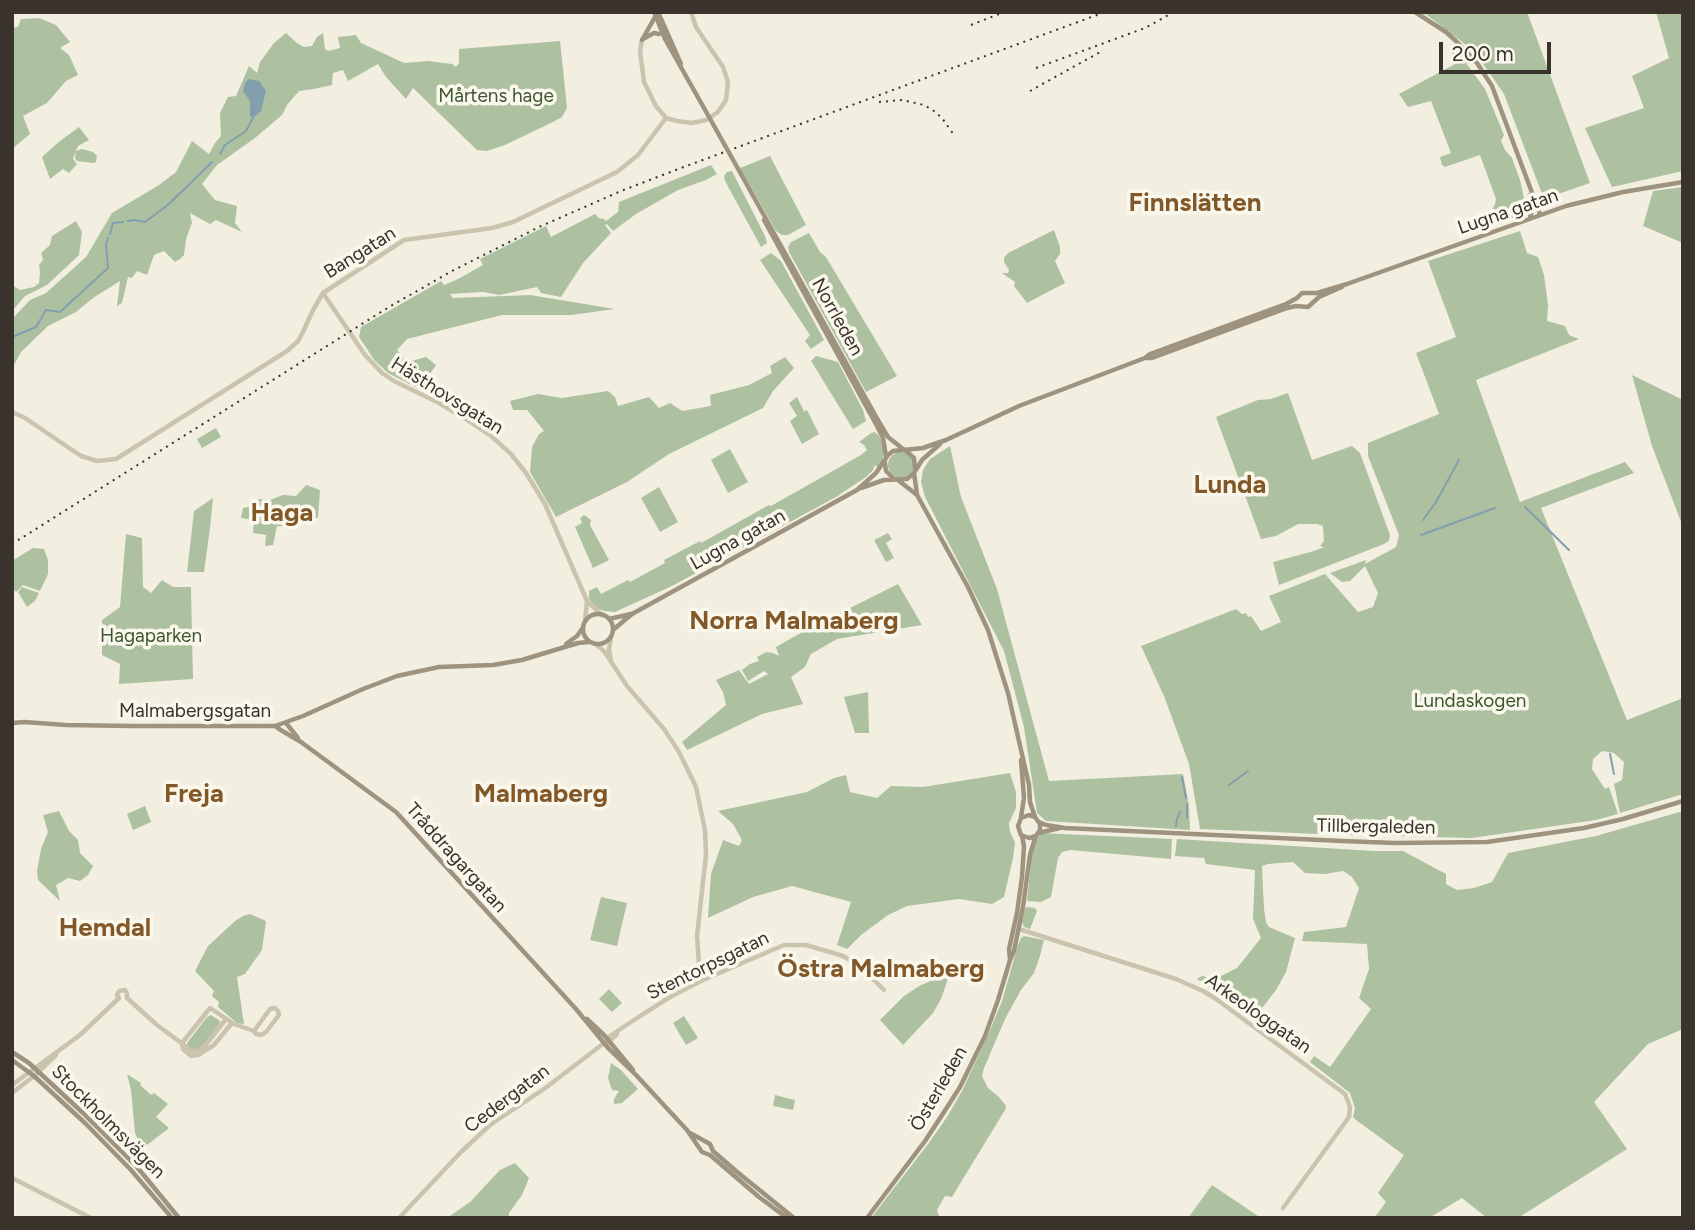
<!DOCTYPE html>
<meta charset="utf-8">
<style>
body{margin:0}
#map{position:relative;width:1695px;height:1230px;overflow:hidden;background:#f2efe1;font-family:Figtree,sans-serif}
canvas{display:block}
.frame{position:absolute;inset:0;border:14px solid #39332b;pointer-events:none}
.scale{position:absolute;left:1439px;top:42px;width:112px;height:32px;box-sizing:border-box;border:4px solid #39332b;border-top:0;padding-left:9px;font-size:21px;line-height:24px;white-space:nowrap;color:#39332b;-webkit-text-stroke:5px #faf8ed;paint-order:stroke}
</style>
<div id="map">
<canvas width="1695" height="1230"></canvas>
<div class="frame"></div>
<div class="scale">200 m</div>
</div>
<script>
const ctx = document.querySelector('canvas').getContext('2d');
ctx.lineJoin = 'round';
function fillPath(path, color) { ctx.fillStyle = color; ctx.fill(path, 'evenodd'); }
const poly = rows => new Path2D(rows.map(r => 'M' + r).join(''));
function stroke(path, color, width, dash) { ctx.strokeStyle = color; ctx.lineWidth = width; ctx.lineCap = dash ? 'butt' : 'round'; ctx.setLineDash(dash || []); ctx.stroke(path); }
function drawText(font, color, halo, rows, align = 'center') {
  ctx.font = font + ' Figtree,sans-serif'; ctx.lineWidth = 7; ctx.setLineDash([]); ctx.textBaseline = 'middle'; ctx.strokeStyle = halo; ctx.fillStyle = color; for (const [text, x, y, turn = 0] of rows) {
    ctx.save(); ctx.translate(x, y); ctx.rotate((+turn || 0) * Math.PI / 180); ctx.textAlign = isNaN(turn) ? turn : align; if (halo) ctx.strokeText(text, 0, 0); ctx.fillText(text, 0, 0); ctx.restore();
  }
}
const green = poly([
 [1423,12,1527,12,1590,183,1544,199,1504,94,1474,51],
 [1656,12,1683,12,1683,171,1612,187,1585,128,1644,108,1632,76,1669,58],
 [39,18,56,25,70,42,60,48,69,55,78,75,66,81,47,103,23,116,30,134,12,149,12,28,18,27,21,19],
 [286,33,297,43,304,47,312,46,317,37,323,33,325,49,328,51,340,48,338,37,356,35,361,43,404,63,428,61,452,64,456,67,459,63,459,49,560,41,567,108,562,117,551,123,505,145,487,151,477,150,413,88,406,99,386,77,378,64,348,81,343,70,333,73,332,85,314,89,299,91,287,105,282,115,255,138,217,165,202,184,215,200,237,206,235,223,242,232,216,220,210,224,190,213,192,223,186,239,184,255,180,259,175,262,164,251,154,255,147,275,137,271,132,278,128,277,122,303,117,306,120,281,93,298,76,312,48,326,21,352,12,369,12,319,30,300,46,293,86,257,112,213,159,185,176,172,192,141,209,154,215,143,221,136,220,113,228,97,236,96,249,66,257,73,260,62,274,43],
 [1452,52,1461,56,1485,89,1504,135,1501,141,1505,150,1512,158,1520,180,1527,212,1503,222,1493,208,1495,204,1496,199,1480,155,1445,167,1442,165,1440,157,1451,153,1431,101,1408,107,1399,94,1457,63],
 [79,127,89,140,78,146,76,151,82,149,93,152,97,156,96,162,94,163,77,161,75,158,76,151,73,159,77,164,69,173,63,169,50,179,42,157,60,141],
 [770,156,806,225,788,235,782,235,776,231,740,168],
 [711,165,717,174,706,180,678,190,636,214,613,231,607,224,605,225,611,233,583,263,561,297,541,293,537,287,499,295,483,292,450,294,453,298,530,295,615,309,571,315,502,315,407,339,397,350,408,362,426,357,436,365,423,384,415,387,388,373,375,361,359,337,361,327,441,281,444,285,458,279,483,265,480,259,546,226,551,237,595,214,599,218,604,219,606,221,618,212,619,202],
 [732,171,765,236,767,243,761,247,725,181,724,176,727,172],
 [1683,187,1683,243,1643,226,1653,191],
 [76,221,82,232,79,255,47,285,25,296,12,311,12,285,20,290,34,287,39,283,40,272,39,265,43,260,41,253,50,245,52,236],
 [1054,230,1060,247,1060,254,1055,261,1065,283,1027,303,1014,286,1015,282,1002,273,1008,273,1009,270,1004,262,1004,258,1008,253],
 [1520,231,1527,253,1538,257,1544,275,1548,305,1547,321,1565,326,1569,335,1579,339,1476,380,1520,502,1625,462,1634,473,1541,508,1627,720,1683,698,1683,794,1620,813,1614,784,1622,780,1624,762,1614,753,1602,751,1593,759,1592,769,1605,789,1609,787,1618,814,1596,820,1472,838,1318,834,1200,829,1189,764,1164,696,1141,646,1236,609,1242,614,1246,613,1248,617,1251,616,1261,631,1281,622,1269,596,1325,574,1358,612,1373,607,1378,593,1365,566,1350,581,1342,582,1330,573,1366,560,1365,564,1396,547,1399,535,1368,456,1368,443,1439,414,1416,353,1456,337,1428,261],
 [809,233,820,252,826,257,897,376,866,392,789,252,788,247,791,242],
 [771,253,781,261,824,340,811,349,805,341,810,335,760,260],
 [816,356,838,362,863,410,866,421,853,429,811,361],
 [785,357,794,368,773,391,763,408,669,454,627,482,556,517,530,472,532,447,539,434,544,431,527,410,513,410,510,401,538,394,562,398,608,391,615,397,618,406,649,397,659,408,670,403,682,411,711,406,710,395,749,385,772,373,770,366],
 [1632,375,1683,400,1683,527,1652,446],
 [1288,393,1312,460,1352,446,1360,453,1390,535,1389,541,1384,544,1279,585,1273,562,1314,551,1324,547,1320,546,1324,541,1323,526,1317,524,1298,524,1276,536,1261,539,1216,417,1258,400,1271,399],
 [797,397,804,411,801,413,807,410,819,434,802,444,790,421,797,416,789,403],
 [216,428,221,437,202,448,197,439],
 [875,432,879,436,883,443,884,452,883,459,878,468,875,465,873,470,866,477,836,497,672,586,615,612,604,611,597,608,589,599,589,591,597,587,601,594,628,580,630,582,665,563,664,560,700,541,701,543,769,505,771,506,861,455,867,450,864,445,859,442,871,433],
 [950,446,961,497,997,589,1049,781,1183,774,1189,806,1190,830,1046,821,1037,813,1024,727,1004,651,925,497,921,482,923,470,930,459],
 [730,449,748,482,728,493,711,460],
 '888 465a13 13 0 1 1 26 0a13 13 0 1 1-26 0Z',
 [306,485,320,490,318,518,301,517,298,527,277,526,273,545,265,546,266,535,253,533,254,520,241,518,243,508,249,507,259,499,270,500,283,495,296,496],
 [659,487,678,522,660,532,641,498],
 [213,498,210,528,204,572,187,572,194,511],
 [584,515,591,520,590,525,609,560,593,568,575,527,582,523,580,518],
 [888,533,892,539,886,543,894,558,886,562,874,540],
 [126,534,142,538,143,587,151,593,162,580,173,587,191,587,193,679,119,684,120,664,102,655,102,620,120,607],
 [33,548,44,549,48,560,48,574,40,591,23,585,16,592,12,587,12,561],
 [898,584,922,625,837,639,811,654,805,667,791,677,803,704,762,714,687,750,682,742,726,705,723,692,716,680,739,670,749,684,768,674,764,671,748,681,742,670,750,664,759,661,757,657,766,652,773,653,779,656,776,647,806,630],
 [22,587,39,593,35,601,27,607,18,592],
 [868,692,869,733,855,733,844,697],
 [1010,773,1016,792,1016,808,1009,823,1010,832,1015,842,1013,858,1004,897,992,904,959,899,907,906,888,915,861,935,847,949,837,945,851,902,792,886,753,897,708,918,711,874,723,840,739,846,742,840,733,824,718,811,807,792,834,778,846,775,850,792,877,798,891,786,923,787],
 [145,806,151,822,133,830,127,814],
 [59,811,69,831,78,840,80,853,93,866,88,875,80,881,68,878,56,885,60,901,38,880,37,871,41,849,48,832,43,815],
 [1683,811,1683,1029,1648,1044,1594,1102,1627,1149,1518,1218,1487,1218,1462,1198,1429,1218,1374,1218,1386,1202,1378,1193,1404,1155,1356,1120,1353,1117,1355,1108,1350,1093,1310,1062,1314,1056,1330,1067,1371,1009,1359,998,1369,969,1367,944,1302,941,1304,932,1346,927,1359,888,1352,877,1343,871,1325,874,1305,873,1293,862,1268,864,1262,866,1264,909,1266,922,1269,927,1295,938,1286,972,1276,990,1255,1017,1197,979,1202,976,1215,979,1237,968,1261,938,1253,919,1255,870,1206,864,1204,858,1175,856,1177,839,1374,851,1403,851,1446,874,1446,884,1457,890,1474,888,1492,882,1508,853,1596,836],
 [1041,833,1172,839,1171,859,1070,850,1062,852,1058,858,1051,897,1041,902,1027,901,1033,843],
 [601,897,627,903,617,946,590,940],
 [1027,907,1035,908,1037,911,1030,929,1024,927,1022,922,1025,909],
 [250,914,266,921,262,950,245,974,237,977,244,1024,237,1023,218,1007,219,1002,212,996,214,991,195,971,208,946,235,921,243,916],
 [1024,936,1044,940,1040,956,1034,973,1021,990,1006,1017,984,1068,982,1076,988,1088,999,1097,1006,1106,1005,1110,952,1197,945,1196,937,1210,940,1218,871,1218,928,1144,947,1117,962,1091,991,1028,1002,1001,1018,945,1021,938],
 [949,976,941,999,933,1013,903,1045,880,1020,904,996,921,985,938,978],
 [609,989,622,1003,612,1012,599,999],
 [211,1015,220,1021,219,1025,206,1042,198,1049,192,1049,188,1046,187,1043,207,1017],
 [684,1016,698,1038,686,1045,673,1023],
 [611,1063,621,1070,638,1089,622,1103,614,1104,614,1099,619,1091,612,1090,608,1078],
 [127,1074,141,1083,140,1085,151,1095,154,1093,168,1104,156,1117,169,1128,147,1145,141,1146,135,1133,131,1090],
 [775,1095,795,1100,793,1110,773,1106],
 [515,1163,529,1178,522,1195,509,1213,509,1218,447,1218,470,1202,500,1170],
 [1212,1185,1261,1218,1188,1218]
]);
const water = poly([
 [249,79,259,81,266,91,261,111,253,118,250,116,250,101,243,91,245,83]
]);
const stream = poly([
 [220,154,225,145,246,131,253,118],
 [128,221,134,220,145,222,169,204,212,162],
 [110,234,113,223,123,222],
 [12,337,36,327,46,310,60,312,108,268,106,244,108,238],
 [1525,507,1569,550],
 [1423,520,1436,502,1459,460],
 [1421,535,1495,508],
 [1610,754,1614,774],
 [1182,777,1186,798],
 [1229,785,1248,771],
 [1187,818,1187,804],
 [1176,826,1177,819,1180,812]
]);
const tertiary = poly([
 [642,40,640,51,644,82,656,106,666,118,677,121,692,123,706,120,718,112,726,100,728,82,723,67,696,27,691,12],
 [323,293,365,355,382,373,394,381,439,403,464,418,491,436,511,454,526,473,545,504,587,601,602,615],
 [12,412,25,418,81,456,97,461,116,459,287,351,298,341,303,332,313,310,323,293,404,240,492,228,513,222,617,172,638,155,666,118],
 [585,621,587,602],
 [611,638,609,649,611,660],
 [597,645,604,651,627,686,664,729,679,752,696,787,705,830,706,855,697,936,699,964,703,980],
 [1019,929,1176,979,1203,991,1216,999,1345,1094,1350,1107,1349,1117,1283,1208],
 [119,998,117,995,119,991,125,990,127,993,127,998,157,1025,192,1051,197,1051,204,1047,226,1019],
 [275,1008,278,1011,279,1015,266,1032,261,1035,256,1034,254,1031,270,1009,275,1008],
 [608,1040,610,1036,634,1020,670,997,703,980,784,945,806,945,843,956,860,966,884,990],
 [182,1043,210,1008,234,1024,254,1031],
 [182,1044,183,1049,191,1056,198,1055,214,1045,232,1023],
 [12,1085,80,1035,119,998],
 [12,1093,34,1076,56,1055],
 [12,1178,91,1218],
 [399,1218,461,1152,490,1125,544,1089,608,1040,612,1039,617,1034]
]);
const secondary = poly([
 [654,12,665,39,704,108],
 [658,12,681,64],
 [1415,12,1446,32,1457,42,1477,63,1492,86,1540,214],
 [643,39,654,33,659,34],
 [642,40,655,17],
 [741,174,879,422,888,437,903,449],
 [1530,195,1533,208,1530,217],
 [764,220,877,426,883,438,886,456],
 [1146,358,1152,358,1287,308,1296,306,1308,307,1319,297,1342,287],
 [905,450,914,458,915,468],
 [885,463,886,471,894,479],
 [914,473,917,494],
 [898,480,917,495,968,587,988,630,1008,693,1029,785,1030,802,1035,817,1040,824,1040,830,1036,836,1029,838,1021,835,1018,826,1021,818,1029,815,1035,817],
 [861,488,884,480,907,479,914,473,922,460,940,444],
 '583 629a15 15 0 1 1 30 0a15 15 0 1 1-30 0Z',
 [609,619,631,614],
 [613,630,632,614,857,490,876,473,888,455,893,451,923,448,946,440,1019,406,1145,358,1150,354,1286,304,1297,298,1302,293,1317,293,1347,284,1566,206,1623,192,1683,182],
 [566,644,577,636,582,629],
 [12,723,24,722,66,725,133,726,275,726,303,716,363,689,397,676,439,667,493,665,522,660,578,643,589,642],
 [286,723,298,738],
 [275,726,279,729,301,742,396,812,576,1009,609,1049,636,1075,687,1130,702,1152,710,1155,759,1197,787,1218],
 [1021,760,1024,798,1021,817],
 [1039,822,1046,825,1065,828,1342,841,1395,843,1487,842,1584,828,1623,819,1683,801],
 [1038,833,1060,828],
 [1010,959,1009,949,1017,913,1022,877,1024,846,1022,836],
 [587,1019,604,1035,633,1070],
 [12,1052,29,1063,83,1113,137,1167,179,1218],
 [12,1060,34,1076,85,1123,131,1170,172,1218],
 [690,1133,710,1144,713,1151,736,1171,794,1218],
 [867,1218,925,1141,946,1109,960,1087,985,1036,998,1000,1010,960,1014,951,1023,907,1030,855,1035,838]
]);
const rail = poly([
 [971,25,1004,12],
 [1036,68,1145,28,1174,12],
 [1030,91,1102,51],
 [879,102,902,100,924,105,934,111,942,118,954,135],
 [12,544,389,307,452,271,539,227,621,191,681,168,1105,12]
]);
const secondaryBridge = poly([
 [704,108,741,174]
]);
const parkNames = [
 ["Mårtens hage",496,96],
 ["Hagaparken",151,636],
 ["Lundaskogen",1470,701]
];
const streetNames = [
 ["Lugna gatan",1508,212,-19],
 ["Bangatan",360,253,-32],
 ["Norrleden",837,317,61],
 ["Hästhovsgatan",447,396,32],
 ["Lugna gatan",738,540,-29],
 ["Malmabergsgatan",195,711],
 ["Tillbergaleden",1376,827,1],
 ["Tråddragargatan",456,858,48],
 ["Stentorpsgatan",708,966,-26],
 ["Arkeologgatan",1258,1014,35],
 ["Österleden",939,1089,-60],
 ["Cedergatan",507,1099,-37],
 ["Stockholmsvägen",108,1122,45]
];
const districtNames = [
 ["Finnslätten",1195,203],
 ["Lunda",1230,485],
 ["Haga",282,513],
 ["Norra Malmaberg",794,621],
 ["Freja",194,794],
 ["Malmaberg",541,794],
 ["Hemdal",105,928],
 ["Östra Malmaberg",881,969]
];
fillPath(green, '#adc1a1');
fillPath(water, '#819fae');
stroke(stream, '#819fae', 2);
stroke(tertiary, '#cac3ad', 4.5);
stroke(secondary, '#9e937e', 4.5);
stroke(rail, '#39332b', 2, [2, 5]);
stroke(secondaryBridge, '#9e937e', 4.5);
drawText('19px', '#3d5630', '#faf8ed', parkNames);
drawText('19px', '#39332b', '#faf8ed', streetNames);
drawText('bold 26px', '#835829', '#faf8ed', districtNames);
</script>
